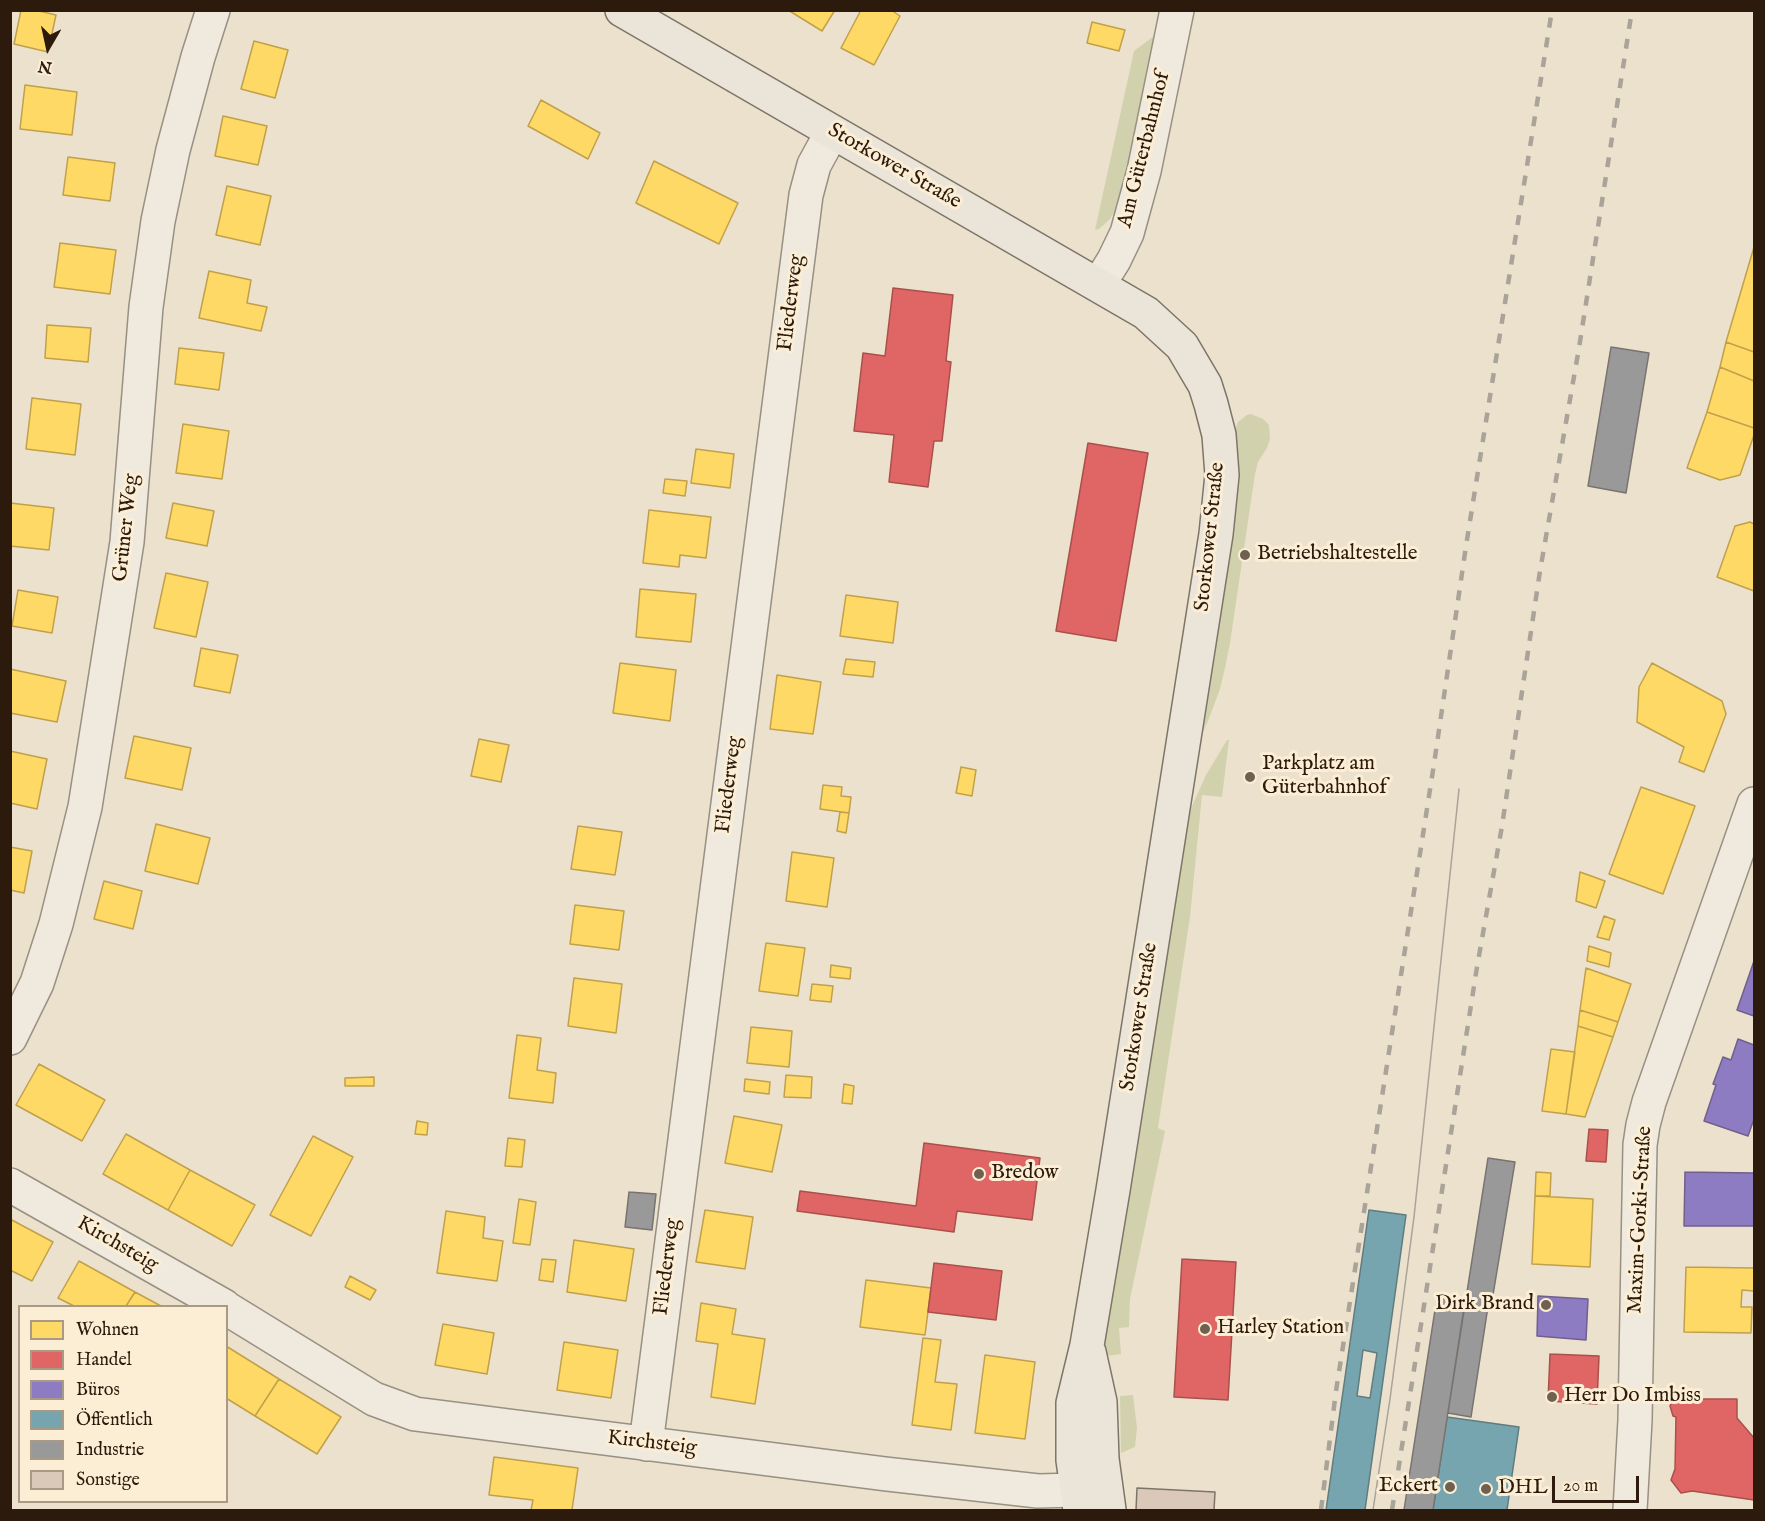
<!DOCTYPE html>
<meta charset="utf-8">
<style>
body{margin:0}
#map{position:relative;width:1765px;height:1521px;overflow:hidden;background:#ece1cc;font-family:"IM FELL English",serif}
canvas{display:block}
.frame{position:absolute;inset:0;border:12px solid #2c1b0d;pointer-events:none}
.legend{position:absolute;left:18px;top:1305px;width:210px;height:198px;box-sizing:border-box;background:#fbeed5;border:2px solid #a89a85;margin:0;padding:8px 10px;list-style:none;font-size:18px;color:#2c1b0d}
.legend li{display:flex;align-items:center;gap:12px;height:30px}
.legend b{width:30px;border:2px solid #a89a85}
.north{position:absolute;left:18px;top:18px;width:60px;height:60px;-webkit-text-stroke:4px #fbeed5;paint-order:stroke;rotate:189deg;font-size:16px;font-weight:700;line-height:24px;text-align:center;color:#2c1b0d}
.north::after{content:'';display:block;margin:auto;width:21px;height:27px;background:#2c1b0d;clip-path:polygon(50% 0,100% 100%,50% 72%,0 100%)}
.scale{position:absolute;left:1552px;top:1476px;width:87px;height:27px;box-sizing:border-box;border:3px solid #2c1b0d;border-top:0;padding-left:8px;font-size:18px;line-height:21px;white-space:nowrap;color:#2c1b0d;-webkit-text-stroke:4px #fbeed5;paint-order:stroke}
</style>
<div id="map">
<canvas width="1765" height="1521"></canvas>
<div class="frame"></div>
<ul class="legend">
<li><b style="height:16px;background:#ffd966"></b>Wohnen</li>
<li><b style="height:16px;background:#e06666"></b>Handel</li>
<li><b style="height:16px;background:#8e7cc3"></b>Büros</li>
<li><b style="height:16px;background:#76a5af"></b>Öffentlich</li>
<li><b style="height:16px;background:#999"></b>Industrie</li>
<li><b style="height:16px;background:#dac8b8"></b>Sonstige</li>
</ul>
<div class="north">N</div>
<div class="scale">20 m</div>
</div>
<script>
const ctx = document.querySelector('canvas').getContext('2d');
ctx.lineJoin = 'round';
function fillPath(path, color) { ctx.fillStyle = color; ctx.fill(path, 'evenodd'); }
const poly = rows => new Path2D(rows.map(r => 'M' + r).join(''));
function stroke(path, color, width, dash) { ctx.strokeStyle = color; ctx.lineWidth = width; ctx.lineCap = dash ? 'butt' : 'round'; ctx.setLineDash(dash || []); ctx.stroke(path); }
function drawText(font, color, halo, rows, align = 'center') {
  ctx.font = font + ' "IM FELL English",serif'; ctx.lineWidth = 6; ctx.setLineDash([]); ctx.textBaseline = 'middle'; ctx.strokeStyle = halo; ctx.fillStyle = color; for (const [text, x, y, turn = 0] of rows) {
    ctx.save(); ctx.translate(x, y); ctx.rotate((+turn || 0) * Math.PI / 180); ctx.textAlign = isNaN(turn) ? turn : align; if (halo) ctx.strokeText(text, 0, 0); ctx.fillText(text, 0, 0); ctx.restore();
  }
}
const green = poly([
 [1154,36,1128,170,1116,210,1109,220,1099,229,1095,230,1134,51],
 [1251,414,1263,419,1269,425,1270,439,1267,448,1258,462,1255,474,1230,643,1225,668,1220,689,1208,721,1197,745,1234,433,1238,422,1247,415],
 [1227,740,1229,740,1222,797,1202,795,1190,917,1158,1128,1165,1131,1130,1299,1129,1327,1119,1328,1121,1354,1106,1356,1104,1335,1184,830,1193,804,1206,775],
 [1133,1395,1137,1428,1135,1447,1121,1453,1120,1396]
]);
const homes = poly([
 [21,10,35,10,56,15,48,52,14,44,21,10],
 [788,10,835,10,822,31,788,10],
 [861,10,891,10,900,16,874,65,841,48,861,10],
 [1092,22,1125,30,1119,51,1087,43,1092,22],
 [254,41,288,50,275,98,241,89,254,41],
 [25,85,77,92,72,135,20,129,25,85],
 [541,100,600,133,588,159,528,126,541,100],
 [223,116,267,126,258,165,215,156,223,116],
 [68,157,115,163,110,201,63,195,68,157],
 [654,161,738,203,719,244,636,203,654,161],
 [227,186,271,196,260,245,216,235,227,186],
 [60,243,116,250,110,294,54,287,60,243],
 [1754,247,1754,352,1726,342,1754,247],
 [209,271,251,280,247,303,267,307,261,331,199,318,209,271],
 [47,325,91,328,88,362,45,358,47,325],
 [1726,342,1754,352,1754,381,1720,367,1726,342],
 [179,348,224,353,219,390,175,384,179,348],
 [1720,367,1754,381,1754,428,1707,412,1720,367],
 [32,398,81,404,75,455,26,449,32,398],
 [1707,412,1754,428,1754,435,1740,475,1720,480,1687,468,1707,412],
 [183,424,229,431,222,479,176,473,183,424],
 [696,449,734,454,730,488,691,483,696,449],
 [665,479,687,481,685,496,663,493,665,479],
 [10,503,54,508,49,550,10,546,10,503],
 [173,503,214,511,207,546,166,538,173,503],
 [649,510,711,517,706,558,680,555,679,567,643,563,649,510],
 [1750,522,1754,524,1754,591,1717,577,1735,526,1750,522],
 [166,573,208,582,196,637,154,628,166,573],
 [640,589,696,594,691,642,636,637,640,589],
 [18,590,58,597,52,633,12,626,18,590],
 [846,595,898,602,893,643,840,636,846,595],
 [201,648,238,655,230,693,194,686,201,648],
 [846,659,875,662,873,677,843,674,846,659],
 [620,663,676,670,670,721,613,713,620,663],
 [1652,663,1722,701,1726,714,1704,772,1679,762,1684,747,1637,722,1639,687,1652,663],
 [10,669,66,681,57,722,10,713,10,669],
 [777,675,821,682,813,734,770,729,777,675],
 [134,736,191,748,182,790,125,778,134,736],
 [479,739,509,745,501,782,471,776,479,739],
 [10,751,47,759,37,809,10,803,10,751],
 [961,767,976,770,972,796,956,793,961,767],
 [823,785,842,787,841,796,851,797,849,813,820,809,823,785],
 [1641,787,1695,806,1663,894,1609,874,1641,787],
 [840,812,849,813,846,833,837,831,840,812],
 [156,824,210,838,198,884,145,871,156,824],
 [578,826,622,832,615,875,571,869,578,826],
 [10,847,32,851,24,893,10,890,10,847],
 [792,852,834,858,827,907,786,901,792,852],
 [1580,872,1605,881,1596,908,1576,901,1580,872],
 [104,881,142,891,133,929,94,919,104,881],
 [575,905,624,911,619,950,570,944,575,905],
 [1604,916,1615,920,1609,940,1597,937,1604,916],
 [766,943,805,948,798,996,759,991,766,943],
 [1589,946,1611,953,1609,967,1587,961,1589,946],
 [831,965,851,968,850,979,830,977,831,965],
 [1586,968,1631,984,1618,1022,1580,1010,1586,968],
 [574,978,622,984,616,1033,568,1026,574,978],
 [812,984,833,986,831,1002,810,1000,812,984],
 [1580,1010,1618,1022,1613,1037,1578,1026,1580,1010],
 [1578,1026,1613,1037,1585,1117,1566,1114,1578,1026],
 [751,1027,792,1031,789,1067,747,1063,751,1027],
 [517,1035,541,1038,537,1070,556,1073,553,1103,509,1098,517,1035],
 [1551,1049,1575,1052,1566,1114,1542,1111,1551,1049],
 [39,1064,105,1100,82,1141,16,1105,39,1064],
 [786,1075,812,1077,811,1098,784,1097,786,1075],
 [374,1077,374,1086,345,1086,345,1078,374,1077],
 [745,1079,770,1082,769,1094,744,1091,745,1079],
 [844,1084,854,1086,852,1104,842,1103,844,1084],
 [734,1116,782,1125,772,1172,725,1163,734,1116],
 [417,1121,428,1123,427,1135,415,1134,417,1121],
 [126,1134,190,1170,168,1210,103,1174,126,1134],
 [313,1136,353,1157,311,1236,270,1215,313,1136],
 [508,1138,525,1140,522,1167,505,1166,508,1138],
 [190,1170,255,1205,232,1246,168,1210,190,1170],
 [1536,1172,1551,1173,1550,1196,1535,1196,1536,1172],
 [1535,1196,1593,1199,1590,1267,1532,1264,1535,1196],
 [519,1199,536,1202,530,1245,513,1243,519,1199],
 [705,1210,753,1217,745,1269,696,1262,705,1210],
 [446,1211,485,1217,483,1238,503,1241,497,1281,437,1273,446,1211],
 [10,1219,53,1242,32,1281,10,1270,10,1219],
 [574,1240,634,1249,626,1301,567,1292,574,1240],
 [542,1259,556,1260,553,1282,539,1280,542,1259],
 [79,1261,135,1292,126,1306,74,1306,58,1298,79,1261],
 [1686,1267,1754,1268,1754,1291,1742,1290,1741,1307,1752,1307,1751,1333,1684,1332,1686,1267],
 [350,1276,376,1290,370,1300,345,1287,350,1276],
 [866,1280,931,1288,925,1335,860,1327,866,1280],
 [135,1292,161,1306,126,1306,135,1292],
 [701,1303,736,1309,732,1334,765,1339,755,1404,711,1397,718,1344,696,1341,701,1303],
 [443,1324,494,1333,487,1374,435,1365,443,1324],
 [923,1338,941,1340,935,1382,957,1384,951,1430,912,1425,923,1338],
 [564,1342,618,1350,611,1398,557,1390,564,1342],
 [226,1346,279,1379,255,1416,226,1398,226,1346],
 [985,1355,1035,1362,1025,1439,975,1433,985,1355],
 [279,1379,341,1417,317,1454,255,1416,279,1379],
 [494,1457,578,1468,572,1510,531,1510,533,1500,489,1495,494,1457]
]);
const shops = poly([
 [893,288,953,295,946,361,951,362,942,441,934,441,928,487,889,482,894,435,854,431,863,353,885,356,893,288],
 [1088,443,1148,453,1116,641,1056,631,1088,443],
 [1589,1129,1608,1130,1606,1162,1586,1161,1589,1129],
 [924,1143,1040,1158,1032,1220,957,1211,954,1232,797,1211,800,1191,916,1206,924,1143],
 [1182,1259,1236,1262,1228,1400,1174,1397,1182,1259],
 [934,1263,1002,1271,996,1320,928,1312,934,1263],
 [1550,1354,1599,1356,1597,1404,1548,1401,1550,1354],
 [1674,1397,1681,1397,1681,1399,1737,1399,1737,1418,1754,1438,1754,1500,1692,1491,1681,1493,1671,1480,1675,1469,1676,1417,1673,1416,1670,1406,1674,1397]
]);
const offices = poly([
 [1754,961,1754,1016,1737,1010,1754,961],
 [1738,1039,1754,1045,1754,1119,1748,1136,1704,1121,1716,1085,1713,1084,1723,1057,1731,1060,1738,1039],
 [1685,1172,1754,1173,1754,1226,1684,1226,1685,1172],
 [1538,1296,1588,1299,1586,1340,1537,1336,1538,1296]
]);
const public = poly([
 [1369,1210,1406,1215,1365,1510,1326,1510,1369,1210],
 [1363,1350,1377,1353,1370,1398,1357,1396,1363,1350],
 [1447,1417,1519,1427,1507,1510,1433,1510,1447,1417]
]);
const industry = poly([
 [1611,347,1649,353,1626,493,1588,486,1611,347],
 [1488,1158,1515,1162,1492,1301,1489,1300,1471,1417,1448,1413,1488,1158],
 [629,1192,656,1194,652,1230,625,1227,629,1192],
 [1437,1297,1465,1301,1433,1510,1404,1510,1437,1297]
]);
const building = poly([
 [1137,1488,1215,1492,1214,1510,1136,1510,1137,1488]
]);
const minor = poly([
 [1099,284,1114,260,1127,233,1144,171,1177,10],
 [10,1038,37,983,56,924,85,807,127,542,146,307,158,221,173,150,198,57,213,10],
 [10,1185,224,1306],
 [226,1308,374,1399,415,1414,886,1474,1038,1491,1076,1490,1105,1484],
 [646,1444,806,195,814,165,832,132],
 [1630,1510,1635,1420,1640,1145,1643,1125,1649,1102,1754,804]
]);
const major = poly([
 [622,10,1146,313,1182,346,1205,385,1211,404,1219,435,1222,475,1216,534,1113,1190,1087,1345,1073,1403,1073,1460,1080,1510],
 [1089,1352,1100,1402,1102,1459,1109,1510]
]);
const tram = poly([
 [1373,1510,1390,1399,1414,1217,1459,789]
]);
const rail = poly([
 [1321,1510,1336,1391,1434,764,1466,546,1552,10],
 [1392,1510,1477,967,1502,826,1540,571,1579,348,1632,10]
]);
const markers = [
 [1245,555,6,"#6f6050"],
 [1250,777,6,"#6f6050"],
 [979,1174,6,"#6f6050"],
 [1546,1305,6,"#6f6050"],
 [1205,1329,6,"#6f6050"],
 [1552,1397,6,"#6f6050"],
 [1450,1487,6,"#6f6050"],
 [1486,1489,6,"#6f6050"]
];
const streetNames = [
 ["Am Güterbahnhof",1145,150,-76],
 ["Storkower Straße",894,167,30],
 ["Fliederweg",792,303,-83],
 ["Grüner Weg",127,528,-84],
 ["Storkower Straße",1211,537,-84],
 ["Fliederweg",730,785,-83],
 ["Storkower Straße",1140,1017,-81],
 ["Maxim-Gorki-Straße",1641,1220,-87],
 ["Kirchsteig",117,1245,30],
 ["Fliederweg",668,1267,-83],
 ["Kirchsteig",652,1444,7]
];
const poiNames = [
 ["Betriebshaltestelle",1257,555],
 ["Parkplatz am",1262,765],
 ["Güterbahnhof",1262,789],
 ["Bredow",991,1174],
 ["Dirk Brand",1534,1305,"right"],
 ["Harley Station",1217,1329],
 ["Herr Do Imbiss",1564,1397],
 ["Eckert",1438,1487,"right"],
 ["DHL",1498,1489]
];
fillPath(green, '#d1d2ad');
fillPath(homes, '#ffd966');
stroke(homes, '#c0a04b', 1.5);
fillPath(shops, '#e06666');
stroke(shops, '#aa504b', 1.5);
fillPath(offices, '#8e7cc3');
stroke(offices, '#715f8c', 1.5);
fillPath(public, '#76a5af');
stroke(public, '#607c7e', 1.5);
fillPath(industry, '#999');
stroke(industry, '#78736f', 1.5);
fillPath(building, '#dac8b8');
stroke(building, '#7d7568', 1.5);
stroke(minor, '#989082', 36);
stroke(major, '#7d7568', 36);
stroke(minor, '#efe9de', 33);
stroke(major, '#ebe4d9', 33);
stroke(tram, '#a9a399', 1.5);
stroke(rail, '#a9a399', 4.5, [10, 10]);
for (const [x, y, r, color] of markers) { const dot = new Path2D(); dot.arc(x, y, r, 0, 2 * Math.PI); ctx.fillStyle = color; ctx.fill(dot); stroke(dot, '#fbeed5', 2); }
drawText('21px', '#2c1b0d', '#fbeed5', streetNames);
drawText('21px', '#2c1b0d', '#fbeed5', poiNames, 'left');
</script>
